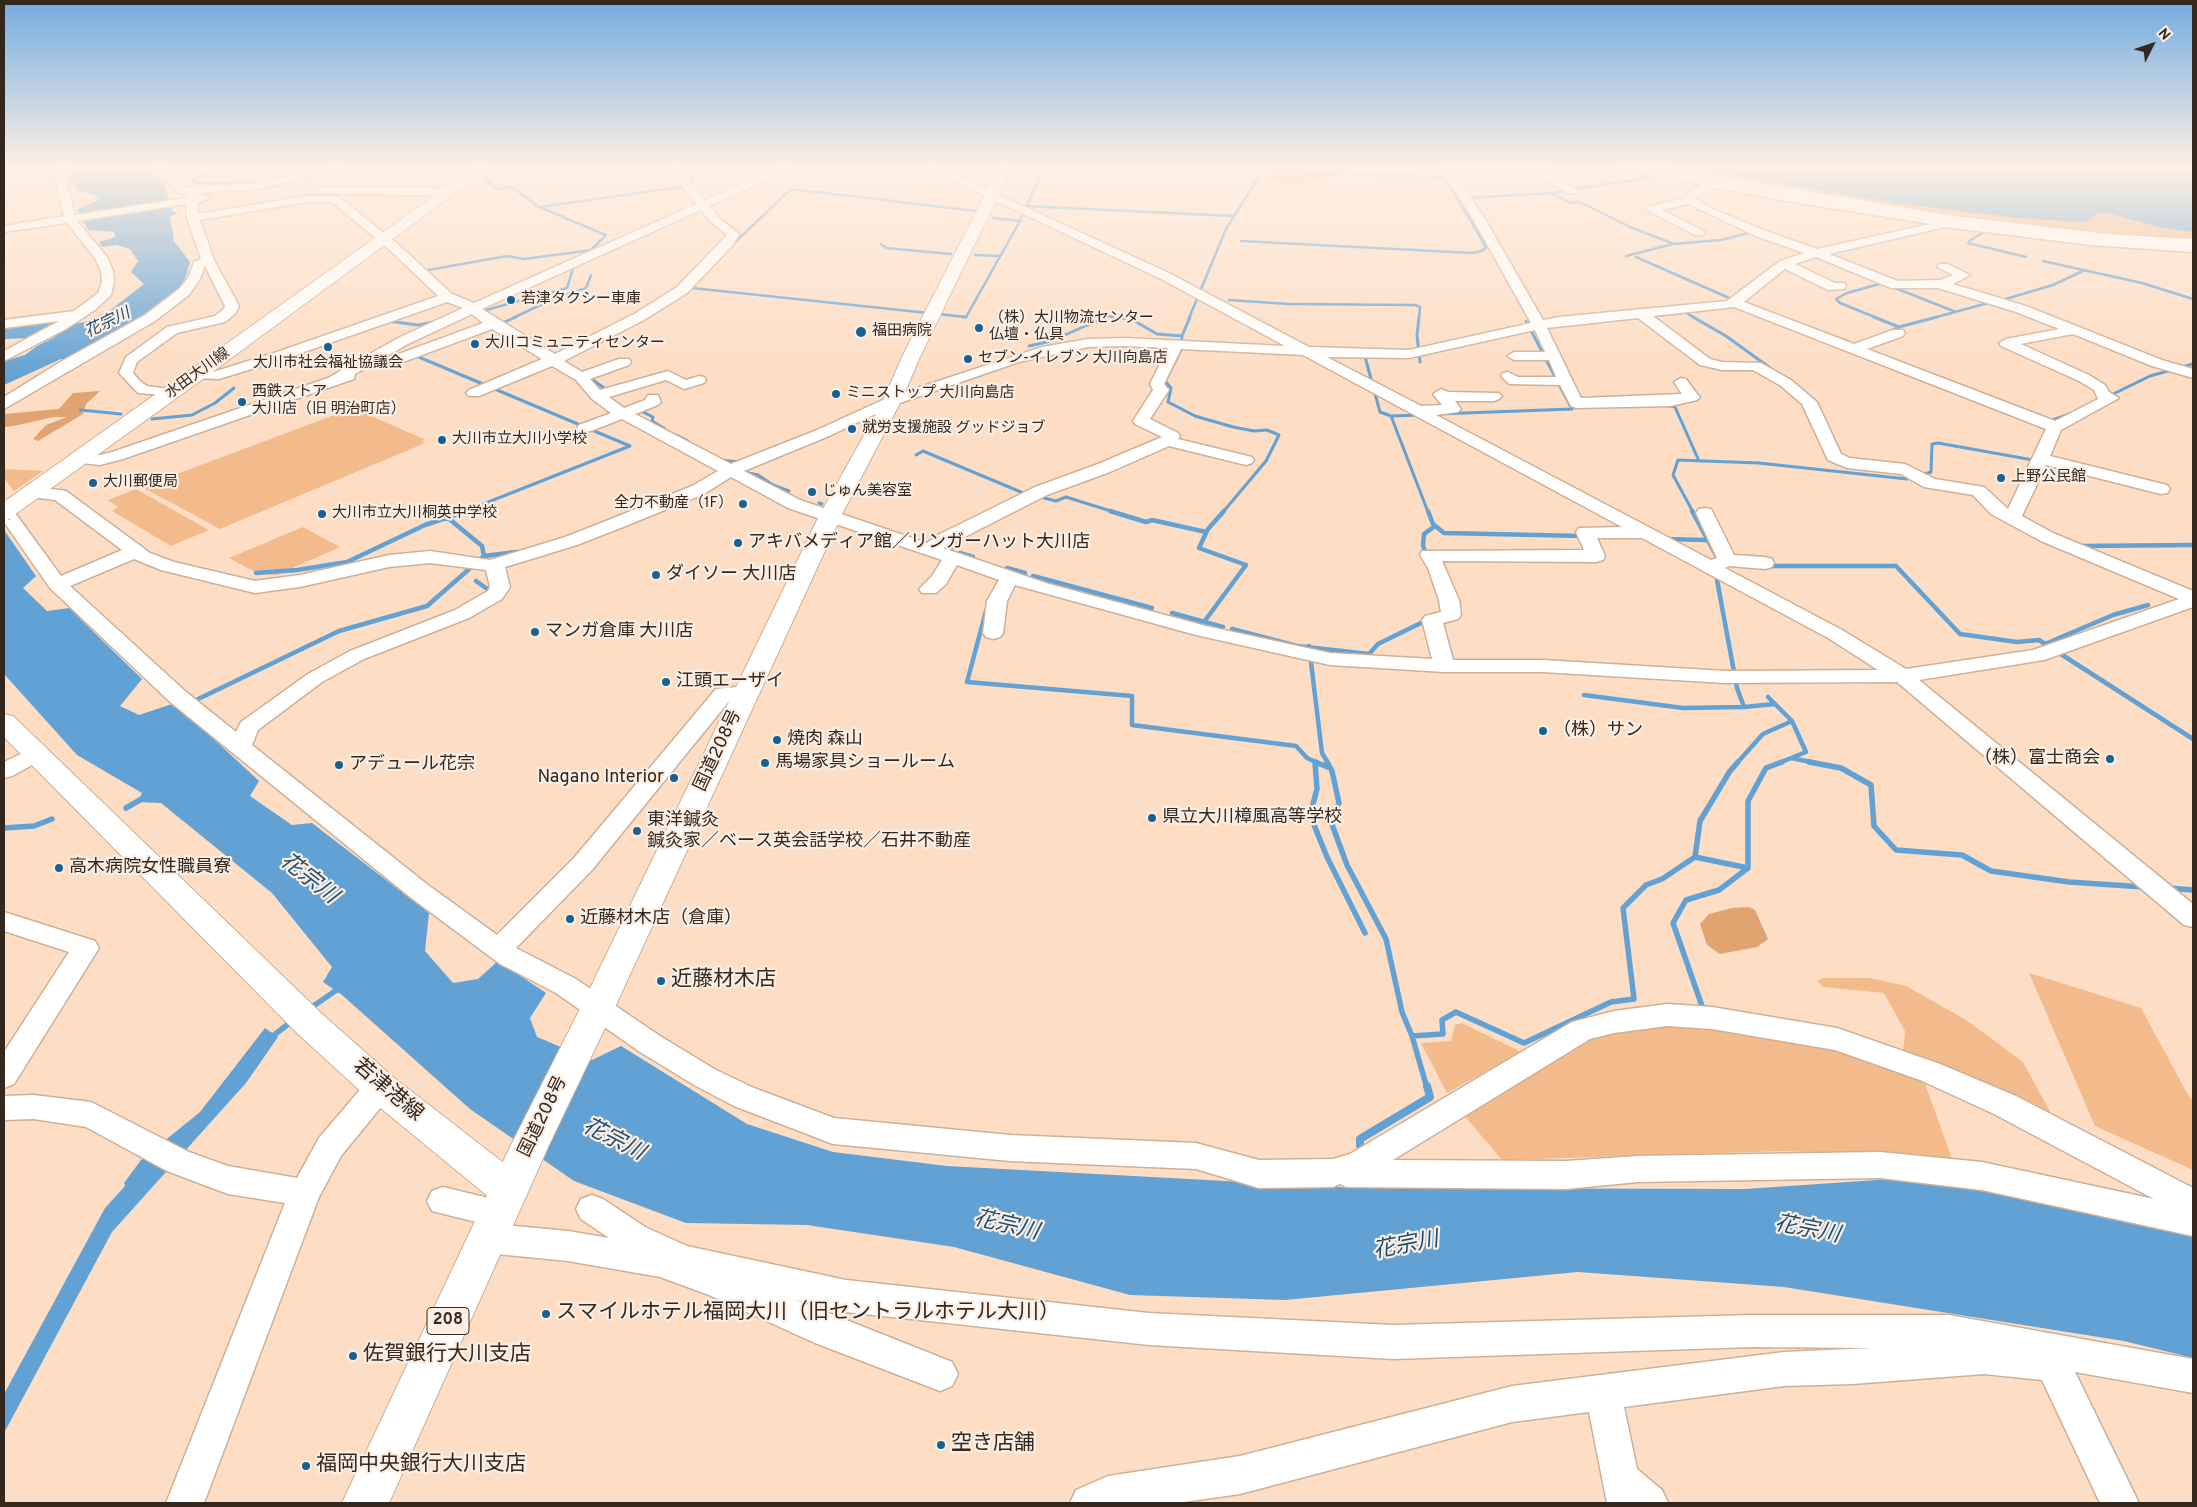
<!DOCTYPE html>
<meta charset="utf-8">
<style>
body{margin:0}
#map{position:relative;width:2197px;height:1507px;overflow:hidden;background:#fdddc4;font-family:Overpass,sans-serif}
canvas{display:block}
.frame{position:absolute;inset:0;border:5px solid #34281e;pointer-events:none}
.north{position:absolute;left:2127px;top:20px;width:50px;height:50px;-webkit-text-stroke:4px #fbeee4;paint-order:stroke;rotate:49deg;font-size:14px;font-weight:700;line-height:20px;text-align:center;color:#34281e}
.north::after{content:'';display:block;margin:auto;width:18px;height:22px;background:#34281e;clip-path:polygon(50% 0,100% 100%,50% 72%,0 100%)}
</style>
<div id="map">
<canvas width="2197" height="1507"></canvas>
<div class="frame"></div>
<div class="north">N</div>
</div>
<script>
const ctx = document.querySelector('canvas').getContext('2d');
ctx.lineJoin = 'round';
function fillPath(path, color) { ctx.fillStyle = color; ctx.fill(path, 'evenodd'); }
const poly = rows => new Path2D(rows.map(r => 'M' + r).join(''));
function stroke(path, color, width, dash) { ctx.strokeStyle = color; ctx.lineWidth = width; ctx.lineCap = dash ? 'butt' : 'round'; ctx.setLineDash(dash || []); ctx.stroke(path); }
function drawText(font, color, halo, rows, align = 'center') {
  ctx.font = font + ' Overpass,"Noto Sans JP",sans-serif'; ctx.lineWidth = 4.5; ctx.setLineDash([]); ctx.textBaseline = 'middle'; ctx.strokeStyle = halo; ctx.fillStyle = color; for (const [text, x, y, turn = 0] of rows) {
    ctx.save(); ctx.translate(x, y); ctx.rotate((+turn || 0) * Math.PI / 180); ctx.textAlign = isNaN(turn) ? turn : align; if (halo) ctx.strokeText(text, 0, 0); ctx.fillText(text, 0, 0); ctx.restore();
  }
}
const green = poly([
 [1660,167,1707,167,2090,209,2193,227,2193,239,2105,234,1969,219],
 [1972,167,2193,167,2193,172,2135,176],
 [353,408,426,440,422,441,425,443,220,529,142,487],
 [4,469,43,471,14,491,4,478],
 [136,489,209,530,171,546,112,511,118,507,108,500],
 [303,527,340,547,277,575,259,574,229,558],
 [2029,973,2141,1008,2188,1095,2193,1100,2193,1170,2095,1126],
 [1823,978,1869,978,1906,986,1966,1020,2023,1062,2054,1119,1903,1052,1905,1031,1884,993,1823,987,1817,981],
 [1462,1023,1521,1052,1447,1093,1421,1043,1451,1041,1455,1025],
 [1634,1024,1691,1027,1806,1040,1923,1078,1952,1159,1783,1151,1502,1160,1462,1113,1598,1033]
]);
const forest = poly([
 [1271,167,1297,167,1316,171,1340,169,1346,174,1290,185,1264,178],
 [100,391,86,404,83,414,38,441,33,439,46,425,67,417,54,417,14,426,4,427,4,414,59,409,73,393],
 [1749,907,1755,910,1768,939,1757,947,1720,954,1707,945,1700,924,1709,914,1732,908]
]);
const water = poly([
 [72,167,150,167,165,187,172,210,177,213,170,217,174,241,190,262,186,276,181,287,164,302,73,359,61,359,4,385,4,361,25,355,37,346,55,337,54,333,72,324,85,322,109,311,144,284,131,272,138,261,130,249,116,245,102,247,99,242,116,237,114,232,88,230,77,209,99,200,93,194,80,192,73,182,68,181],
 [1687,167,1991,167,2098,174,2193,169,2193,232,2162,228,2107,213,2099,213,2089,220,2082,222,2017,218,1893,203],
 [60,320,29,338,4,339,4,326],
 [4,530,36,576,23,588,47,611,69,608,142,679,120,706,139,715,175,703,259,781,250,796,292,825,312,823,429,913,425,951,453,983,478,979,498,961,546,993,530,1018,537,1037,592,1060,621,1046,747,1124,833,1152,947,1166,1356,1188,1745,1189,1892,1179,2032,1198,2193,1233,2193,1358,2124,1341,1784,1287,1578,1272,1285,1300,1130,1295,954,1247,807,1225,686,1223,574,1181,470,1109,342,995,323,982,332,967,272,893,161,803,138,802,142,793,77,755,4,674],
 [265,1028,278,1037,246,1083,112,1232,4,1433,4,1394,105,1208,125,1186,124,1183,141,1160,200,1112]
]);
const streamFar4 = poly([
 [219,167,194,180,195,183,248,183],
 [332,174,361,167],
 [484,178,497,189,512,187,539,207,606,235,590,251],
 [692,186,690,181,698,167],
 [258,189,280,185],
 [1551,193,1571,203,1580,202,1630,227,1674,244,1721,240,1752,232],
 [1465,198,1551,193,1652,177,1613,167],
 [1024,206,1234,216],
 [540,207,681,187],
 [1697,209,1715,216],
 [1020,221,1044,167],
 [1241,241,1472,253,1482,251,1486,247,1445,177,1356,175],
 [1969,241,1985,231],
 [1968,243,2026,257],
 [881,244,886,248,951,254],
 [729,248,791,189,976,211],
 [975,255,999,256],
 [1811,255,1831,263],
 [1626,256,1673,244],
 [1636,257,1736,301],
 [2043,261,2142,283,2193,299],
 [430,276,428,270,507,256,524,259,593,250],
 [1890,286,1956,312],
 [692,288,966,317,1020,221,993,218],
 [1229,300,1289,304,1415,305,1420,307,1419,318],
 [1999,301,2053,285,2085,270],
 [1761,309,1785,318],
 [486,310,567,288,574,265],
 [1688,314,1695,318],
 [1648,317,1724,308],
 [513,318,553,299,586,288,591,275],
 [1103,318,1107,316,1122,318],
 [1189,318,1226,229,1265,167],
 [1877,318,1840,303,1836,299,1847,293,1883,283],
 [1933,318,1988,303,1985,301,1988,301]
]);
const streamFar3 = poly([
 [963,317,966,317],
 [1112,317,1131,319,1157,334,1182,336,1190,317],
 [1419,317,1417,335,1420,362],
 [1648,317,1652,317],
 [1693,317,1726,336,1773,370],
 [1781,317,1849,342],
 [1874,317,1899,327],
 [387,321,418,325,439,321],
 [500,324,516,317],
 [1884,334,1899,327,1937,317],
 [1182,336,1181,350,1165,381,1171,388,1168,402,1195,416,1233,427,1254,431,1267,430,1279,435,1266,461,1223,512],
 [1029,346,1051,341,1106,317],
 [1364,353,1380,412,1391,416,1419,415],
 [414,355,630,446,463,512],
 [586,375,604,388],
 [2107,397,2150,376,2193,364],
 [1666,405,1675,407,1699,461],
 [80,410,121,414],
 [641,411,653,417,652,421,665,429],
 [1438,414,1572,409,1526,321],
 [1391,416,1428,512],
 [152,419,192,415,215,403,234,388],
 [2050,421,2072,413],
 [676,435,688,441],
 [694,445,705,451],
 [916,455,923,451,1028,495],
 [720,460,739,462],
 [744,472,758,475,773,485,789,491],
 [1036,496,1056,501,1066,497,1114,512],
 [819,503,822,504],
 [1693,512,1673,475,1678,460,1759,463,1907,479,1931,472,1932,444,1938,443,2033,460]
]);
const streamFar2 = poly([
 [1110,511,1146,522,1152,520,1206,532],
 [1428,511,1433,524,1444,533,1584,536],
 [1692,511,1717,557],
 [1665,539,1707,540],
 [938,546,951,550],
 [2079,546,2193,545],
 [960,553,973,557],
 [484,556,516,552],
 [1426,556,1423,545,1424,534,1435,526],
 [1768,566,1896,566,1960,634,2017,642,2039,640,2193,739],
 [1007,568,1025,573],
 [256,573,297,570,347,562,425,525,467,511],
 [1033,576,1152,608],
 [476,581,490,591,487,594],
 [986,611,967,682,1132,696,1132,725,1296,746,1307,758,1318,763],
 [1172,613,1223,627],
 [1204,622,1246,565,1199,548,1208,529,1224,511],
 [1232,629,1297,646,1369,654,1378,644,1427,620],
 [2045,644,2113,615,2148,605],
 [1309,646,1322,753,1328,763],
 [1584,695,1683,708,1744,707,1737,688,1717,580,1721,573],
 [1768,697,1792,721,1806,752,1779,763],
 [192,702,339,631,427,606,484,556,482,546,448,518],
 [1744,707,1775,704],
 [1791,758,1816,763],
 [1315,761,1315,763],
 [1737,763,1763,734,1792,721]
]);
const streamFar1 = poly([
 [1315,762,1330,768],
 [1315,762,1317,789,1310,815,1327,857,1365,933],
 [1327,762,1332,771,1339,803,1330,819,1347,865,1386,939,1402,1012,1412,1036,1427,1088],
 [1738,762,1730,771,1700,821,1695,857,1748,868],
 [1809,762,1841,768,1871,785,1874,826,1896,850,1962,855,1991,871,2069,882,2144,887],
 [126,808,145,797],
 [4,828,34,826,52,819],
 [2168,888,2193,890],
 [1702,1006,1673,923,1686,900,1719,890,1748,868,1748,801,1766,768,1782,762],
 [309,1009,341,987],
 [1412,1036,1443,1034,1442,1020,1456,1012,1524,1043,1611,1002,1634,999,1623,908,1646,885,1662,879,1695,857],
 [269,1039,292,1021]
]);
const stream = poly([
 [1360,1145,1360,1139,1430,1097,1427,1086]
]);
const minor = poly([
 [58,167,68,167,65,181,75,215,185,198,185,194,177,192,155,167,166,167,184,187,196,188,258,183,327,167,347,167,258,189,205,192,197,196,205,195,211,198,197,203,198,214,307,196,339,197,400,246,452,294,474,303,696,204,668,167,679,167,705,200,780,167,794,167,710,206,718,217,739,234,732,246,687,293,644,320,564,361,582,372,619,359,629,359,631,362,629,365,590,379,600,390,668,371,686,380,699,376,704,377,706,380,704,383,684,389,666,380,609,397,624,408,645,400,648,395,658,395,661,402,658,405,635,414,731,464,817,430,887,398,1042,347,1088,339,1124,338,1285,346,1161,279,924,167,938,167,1169,273,1309,347,1409,350,1531,323,1473,219,1440,167,1556,167,1547,171,1577,191,1576,193,1568,193,1534,172,1455,174,1485,219,1543,320,1559,317,1727,301,1780,261,1804,253,1758,237,1688,204,1662,210,1705,232,1703,235,1695,235,1645,209,1647,207,1684,198,1689,192,1703,185,1618,167,1641,167,1781,194,1943,220,2090,237,2193,244,2193,252,2090,245,1945,227,1829,254,1898,281,1940,280,1953,275,1937,267,1939,264,1947,264,1970,275,1953,284,2026,306,2162,360,2193,369,2193,378,2152,366,2073,334,2021,344,2089,375,2105,385,2109,392,2119,398,2061,430,2050,456,2167,485,2170,489,2167,493,2161,494,2046,465,2022,516,2053,533,2193,591,2193,607,2044,660,1919,680,2193,904,2193,927,2184,925,1897,682,1725,683,1543,672,1444,672,1330,665,1196,635,1015,585,1007,601,1003,633,1000,637,993,639,986,637,983,633,987,601,999,580,957,565,946,584,936,593,922,593,919,589,932,576,942,560,788,508,731,477,704,494,623,527,577,545,505,567,510,587,502,599,469,618,364,659,322,682,258,730,252,745,428,885,497,935,574,858,716,689,746,686,754,687,757,692,754,697,730,700,592,870,516,948,576,979,660,1036,716,1070,754,1088,834,1118,1010,1135,1196,1143,1259,1160,1333,1159,1350,1154,1572,1022,1614,1011,1667,1004,1712,1007,1837,1028,1940,1064,2016,1096,2193,1188,2193,1236,1982,1190,1880,1178,1638,1182,1566,1189,1346,1187,1340,1184,1333,1187,1259,1188,1196,1169,1010,1161,833,1144,734,1106,696,1086,640,1052,556,993,500,964,410,897,169,701,50,588,4,522,4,505,10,506,61,576,122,550,55,500,32,497,26,496,23,492,26,488,32,487,60,490,66,491,150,553,174,562,255,581,300,575,389,555,430,551,490,560,565,537,611,519,692,486,718,471,622,419,591,431,579,431,577,428,579,425,611,413,592,399,576,380,552,366,479,396,469,396,466,393,469,390,542,359,492,329,387,368,382,369,375,365,377,362,483,323,472,314,408,344,355,374,354,379,123,459,100,465,73,462,71,459,73,456,100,455,112,452,328,378,398,338,463,308,447,302,284,359,219,379,192,378,190,375,192,372,213,372,274,353,438,296,392,252,332,202,307,202,200,220,214,260,239,306,235,314,225,322,177,333,137,362,133,373,140,381,147,386,177,390,180,393,177,396,138,393,119,373,126,357,167,327,215,316,224,309,225,306,205,266,200,279,189,295,155,321,4,409,4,397,62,361,145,315,179,289,188,278,194,262,201,259,187,218,186,204,77,221,107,257,113,271,114,282,111,295,95,310,64,330,4,361,4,351,59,321,4,328,4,320,74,311,98,293,102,282,101,271,95,258,67,223,4,232,4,226,64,216,55,181,58,167],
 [1716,188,1781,200,1930,224,1817,249,1766,231,1715,210,1695,198,1716,188],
 [701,210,710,221,727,235,677,287,634,314,555,354,482,309,701,210],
 [1816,257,1891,288,1938,288,2016,312,2059,329,2006,339,1999,343,2001,346,2079,381,2094,390,2098,399,2055,421,1867,349,1903,336,1905,333,1903,330,1893,330,1854,344,1744,302,1785,269,1828,290,1845,289,1846,286,1845,283,1835,283,1795,264,1816,257],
 [1734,307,2046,429,2008,509,1984,487,1935,479,1905,464,1850,458,1841,454,1817,402,1791,380,1761,363,1722,362,1710,359,1653,316,1734,307],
 [1638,318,1700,365,1722,370,1753,370,1781,386,1802,404,1828,460,1847,468,1901,474,1924,487,1973,495,1991,514,2041,541,2179,599,2033,650,1906,669,1842,630,1725,568,1729,566,1765,569,1772,567,1774,563,1772,559,1765,557,1734,555,1711,509,1705,508,1699,509,1696,513,1717,558,1711,560,1436,415,1458,412,1461,409,1455,401,1494,401,1499,399,1502,396,1499,393,1448,392,1441,389,1433,394,1442,405,1421,406,1327,357,1409,358,1535,330,1545,352,1514,352,1507,356,1514,360,1549,360,1556,377,1518,377,1508,372,1503,373,1501,376,1509,384,1560,385,1571,406,1576,408,1671,406,1697,400,1700,397,1697,394,1686,379,1681,378,1674,382,1682,394,1581,398,1547,328,1638,318],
 [1124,346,1168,348,1150,384,1153,390,1133,421,1135,424,1162,437,1098,464,1035,487,938,535,927,543,800,500,744,471,829,436,897,404,1019,362,1088,347,1124,346],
 [1181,349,1303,355,1622,527,1579,528,1576,532,1584,550,1422,551,1420,555,1428,568,1439,600,1441,612,1425,616,1422,620,1432,659,1330,653,1206,626,1049,584,943,548,1047,495,1110,472,1169,446,1246,465,1252,463,1254,460,1252,457,1178,439,1180,436,1178,433,1150,419,1169,390,1164,384,1181,349],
 [1597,538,1642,538,1828,638,1878,670,1725,671,1543,660,1453,660,1443,623,1458,619,1461,615,1459,600,1442,561,1596,562,1603,560,1605,556,1597,538],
 [134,559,161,570,255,593,300,587,389,567,430,563,486,570,490,587,488,591,455,610,350,651,308,674,241,722,236,732,185,691,70,586,134,559],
 [1667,1026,1712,1029,1835,1050,1920,1080,1994,1114,2154,1199,1982,1162,1880,1152,1638,1156,1566,1161,1393,1160,1590,1039,1614,1033,1667,1026],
 [320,188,431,188,448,190,454,193,448,196,316,193,316,189,320,188],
 [35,747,43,749,46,754,43,759,12,776,4,778,4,762,35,747],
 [4,912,95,941,99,948,14,1084,4,1088,4,1052,69,952,4,931,4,912],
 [380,1075,390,1078,395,1087,390,1096,341,1156,319,1197,204,1503,166,1503,285,1203,228,1194,167,1171,86,1127,34,1119,4,1120,4,1096,34,1095,91,1102,189,1152,228,1166,297,1178,319,1138,370,1078,380,1075],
 [443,1187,509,1203,514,1213,509,1223,504,1225,568,1231,609,1238,581,1219,576,1209,581,1199,592,1195,603,1199,645,1227,687,1246,846,1280,1149,1313,1393,1325,1751,1315,1949,1315,2193,1359,2193,1393,2075,1372,2139,1503,2100,1503,2042,1380,1984,1374,1852,1384,1784,1386,1624,1407,1637,1469,1662,1490,1668,1503,1607,1503,1589,1412,1512,1422,1240,1494,1177,1503,1070,1503,1076,1490,1108,1476,1240,1456,1512,1386,1784,1352,1874,1348,1751,1347,1393,1359,1149,1345,846,1312,796,1300,952,1362,958,1374,952,1386,940,1391,815,1343,709,1295,660,1277,568,1261,486,1253,475,1248,470,1238,475,1228,484,1224,432,1211,427,1201,432,1191,443,1187]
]);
const major = poly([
 [475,167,490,167,203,379,14,515,4,516,4,502,475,167],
 [1637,167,1667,167,1947,215,2108,234,2193,239,2193,247,2108,242,1947,223,1643,171,1637,167],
 [4,714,13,716,322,1014,393,1077,523,1178,528,1190,523,1202,509,1207,495,1202,367,1097,298,1034,4,737,4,714]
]);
const highway = poly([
 [999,167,1012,167,920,357,901,401,841,516,615,1007,549,1145,389,1503,342,1503,511,1145,581,1007,819,516,883,401,902,357,999,167]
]);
const majorBridge = poly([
 [4,511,6,510]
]);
const markers = [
 [511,300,5,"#156194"],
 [979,328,5,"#156194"],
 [861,332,6,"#156194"],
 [475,344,5,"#156194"],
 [328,347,5,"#156194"],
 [968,359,5,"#156194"],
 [836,394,5,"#156194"],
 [242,402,5,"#156194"],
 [852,429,5,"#156194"],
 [442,440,5,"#156194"],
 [2001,478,5,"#156194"],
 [93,483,5,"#156194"],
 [812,492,5,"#156194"],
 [743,504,5,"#156194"],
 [322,514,5,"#156194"],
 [738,543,5,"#156194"],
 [656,575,5,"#156194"],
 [535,632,5,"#156194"],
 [666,682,5,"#156194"],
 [1543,731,5,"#156194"],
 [777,740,5,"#156194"],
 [2110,759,5,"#156194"],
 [765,763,5,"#156194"],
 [339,765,5,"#156194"],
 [674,778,5,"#156194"],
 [1152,818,5,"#156194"],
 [637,831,5,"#156194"],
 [59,868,5,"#156194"],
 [570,919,5,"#156194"],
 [661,981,5,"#156194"],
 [546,1314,5,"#156194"],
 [353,1356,5,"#156194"],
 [941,1445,5,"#156194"],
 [306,1466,5,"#156194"]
];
const farPoinames = [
 ["若津タクシー車庫",521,300],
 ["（株）大川物流センター",989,319],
 ["仏壇・仏具",989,336],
 ["福田病院",872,332],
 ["大川コミュニティセンター",485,344],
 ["セブン-イレブン 大川向島店",978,359],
 ["大川市社会福祉協議会",328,364,"center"],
 ["西鉄ストア",252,393],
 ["大川店（旧 明治町店）",252,410],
 ["ミニストップ 大川向島店",846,394],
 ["就労支援施設 グッドジョブ",862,429],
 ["大川市立大川小学校",452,440],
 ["上野公民館",2011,478],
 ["大川郵便局",103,483],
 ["じゅん美容室",822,492],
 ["全力不動産（1F）",733,504,"right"],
 ["大川市立大川桐英中学校",332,514]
];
const farStreetnames = [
 ["水田大川線",198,374,-36]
];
const farWaternames = [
 ["花宗川",108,324,-26]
];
const shields = [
 [448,1321,42]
];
const shieldNames = [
 ["208",448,1321]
];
const poiNames = [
 ["アキバメディア館／リンガーハット大川店",748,543],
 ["ダイソー 大川店",666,575],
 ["マンガ倉庫 大川店",545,632],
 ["江頭エーザイ",676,682],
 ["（株）サン",1553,731],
 ["焼肉 森山",787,740],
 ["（株）富士商会",2100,759,"right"],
 ["馬場家具ショールーム",775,763],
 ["アデュール花宗",349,765],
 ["Nagano Interior",664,778,"right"],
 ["県立大川樟風高等学校",1162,818],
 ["東洋鍼灸",647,821],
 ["鍼灸家／ベース英会話学校／石井不動産",647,842],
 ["高木病院女性職員寮",69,868],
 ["近藤材木店（倉庫）",580,919]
];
const streetNames = [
 ["国道208号",719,751,-65],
 ["国道208号",544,1117,-64]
];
const nearPoinames = [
 ["近藤材木店",671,981],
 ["スマイルホテル福岡大川（旧セントラルホテル大川）",556,1314],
 ["佐賀銀行大川支店",363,1356],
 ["空き店舗",951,1445],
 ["福岡中央銀行大川支店",316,1466]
];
const nearStreetnames = [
 ["若津港線",387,1091,40]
];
const nearWaternames = [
 ["花宗川",308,880,38],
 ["花宗川",613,1141,27],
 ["花宗川",1006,1227,13],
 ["花宗川",1807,1231,11],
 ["花宗川",1406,1247,-11]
];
fillPath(green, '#f3ba8c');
fillPath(forest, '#e1a36f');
fillPath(water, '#61a1d4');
stroke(streamFar4, '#61a1d4', 2.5);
stroke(streamFar3, '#61a1d4', 3);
stroke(streamFar2, '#61a1d4', 4.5);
stroke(streamFar1, '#61a1d4', 5.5);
stroke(stream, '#61a1d4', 8);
stroke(minor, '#ceb098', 3);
stroke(major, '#ceb098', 2);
stroke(highway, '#ceb098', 2);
fillPath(minor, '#fff');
fillPath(major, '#fff');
fillPath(highway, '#fff');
stroke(majorBridge, '#ceb098', 21, []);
stroke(majorBridge, '#fff', 19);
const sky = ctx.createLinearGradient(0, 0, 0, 378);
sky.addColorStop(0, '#72ace0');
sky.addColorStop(0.44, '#fef0e4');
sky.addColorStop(1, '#fef0e400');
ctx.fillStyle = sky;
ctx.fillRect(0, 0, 2197, 378);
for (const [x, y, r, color] of markers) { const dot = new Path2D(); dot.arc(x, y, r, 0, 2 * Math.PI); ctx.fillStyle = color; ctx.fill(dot); stroke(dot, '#fbeee4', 2); }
drawText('15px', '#34281e', '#fbeee4', farPoinames, 'left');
drawText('15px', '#34281e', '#fbeee4', farStreetnames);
drawText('italic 16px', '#1d4c6f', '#fbeee4', farWaternames);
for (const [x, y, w] of shields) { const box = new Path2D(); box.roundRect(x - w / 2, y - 13.5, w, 27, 4); ctx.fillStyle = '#fbeee4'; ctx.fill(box); stroke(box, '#34281e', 1); }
drawText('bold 16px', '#34281e', null, shieldNames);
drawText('18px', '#34281e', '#fbeee4', poiNames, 'left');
drawText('18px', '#34281e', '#fbeee4', streetNames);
drawText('21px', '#34281e', '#fbeee4', nearPoinames, 'left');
drawText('21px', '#34281e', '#fbeee4', nearStreetnames);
drawText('italic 22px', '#1d4c6f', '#fbeee4', nearWaternames);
</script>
